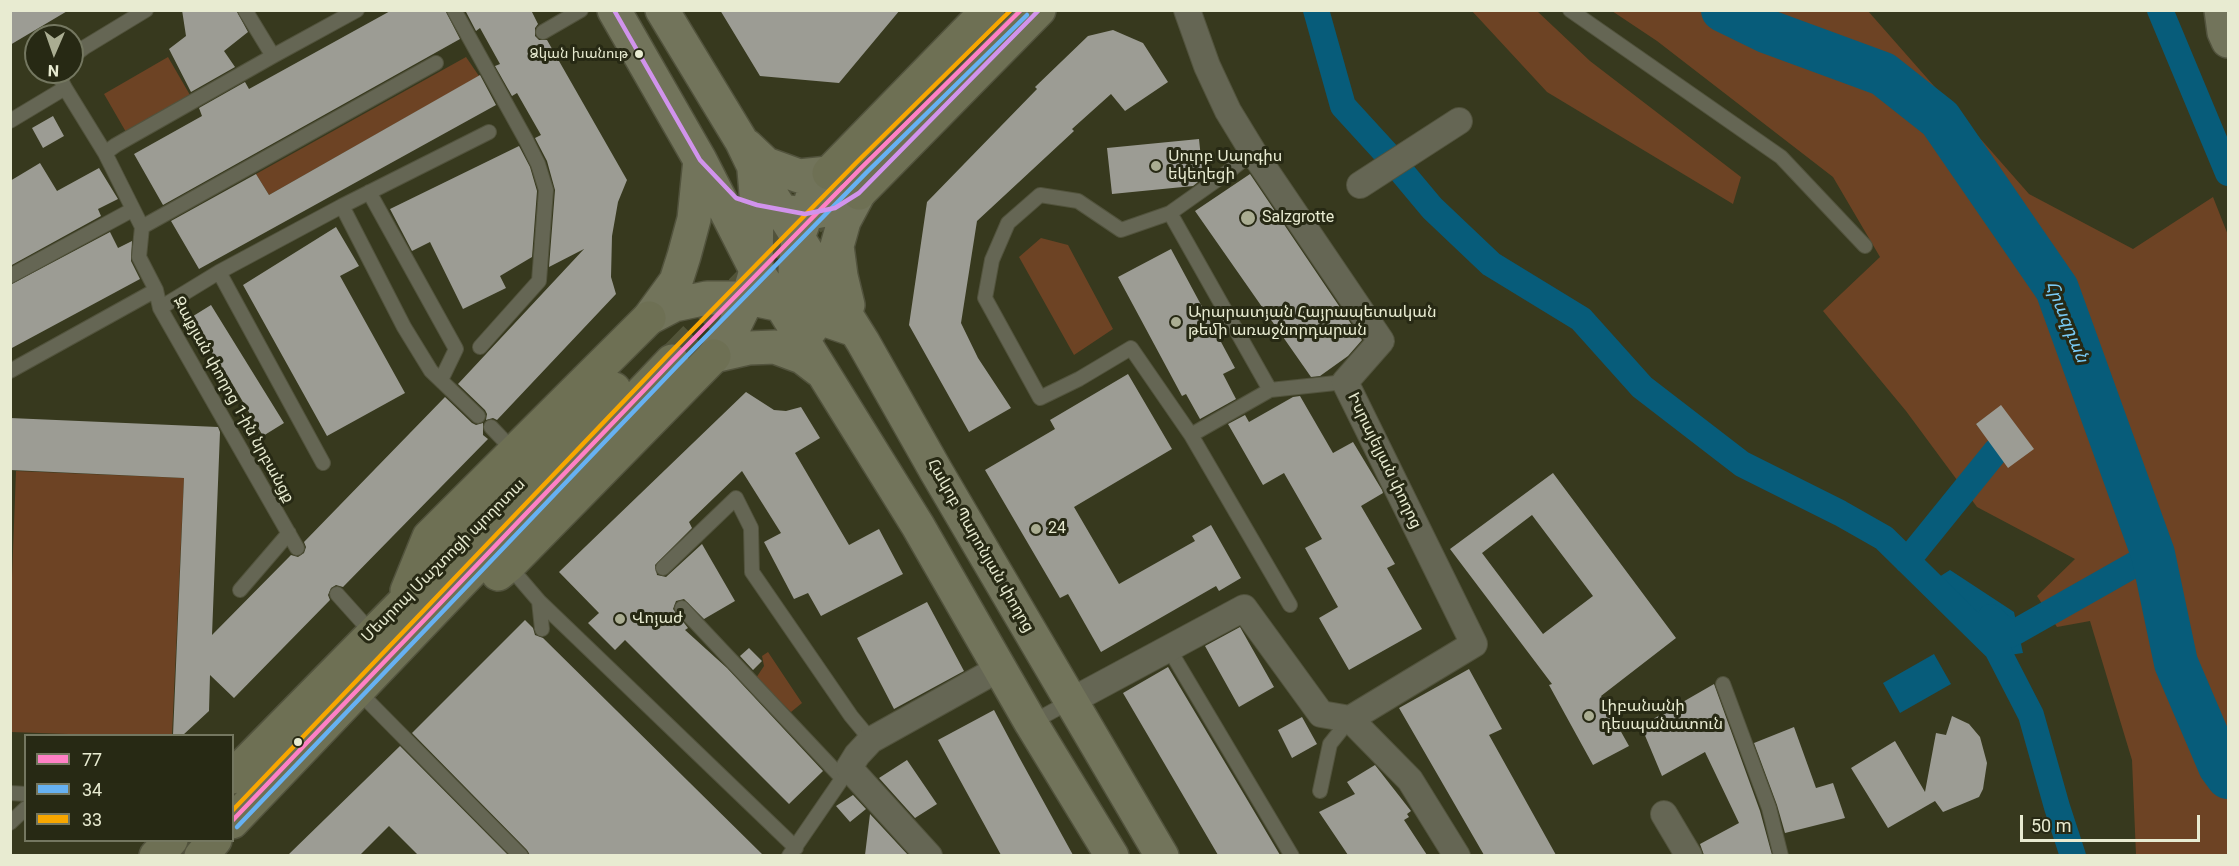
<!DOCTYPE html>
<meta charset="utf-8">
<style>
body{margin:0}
#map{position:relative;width:2239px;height:866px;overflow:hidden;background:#37391e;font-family:Roboto,sans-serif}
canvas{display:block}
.frame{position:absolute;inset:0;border:12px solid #e8ebd1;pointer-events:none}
.legend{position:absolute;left:24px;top:734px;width:210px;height:108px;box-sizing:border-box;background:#272914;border:2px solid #747760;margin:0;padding:8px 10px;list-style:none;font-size:18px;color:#e8ebd1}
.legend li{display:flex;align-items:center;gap:12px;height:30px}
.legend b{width:30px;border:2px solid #747760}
.north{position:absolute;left:24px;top:24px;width:60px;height:60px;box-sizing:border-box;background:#272914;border:2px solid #747760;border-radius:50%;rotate:182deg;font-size:16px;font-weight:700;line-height:24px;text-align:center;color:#e8ebd1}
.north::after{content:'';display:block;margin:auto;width:21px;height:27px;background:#aaad92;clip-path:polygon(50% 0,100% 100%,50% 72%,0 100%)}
.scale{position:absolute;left:2020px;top:815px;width:180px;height:27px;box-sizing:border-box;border:3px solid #e8ebd1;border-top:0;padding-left:8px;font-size:18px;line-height:21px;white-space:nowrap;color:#e8ebd1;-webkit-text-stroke:4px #272914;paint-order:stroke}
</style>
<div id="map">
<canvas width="2239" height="866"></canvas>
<div class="frame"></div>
<ul class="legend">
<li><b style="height:8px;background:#ff80c5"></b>77</li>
<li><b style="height:8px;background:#66b1f2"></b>34</li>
<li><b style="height:8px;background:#f7a600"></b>33</li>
</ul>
<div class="north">N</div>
<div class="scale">50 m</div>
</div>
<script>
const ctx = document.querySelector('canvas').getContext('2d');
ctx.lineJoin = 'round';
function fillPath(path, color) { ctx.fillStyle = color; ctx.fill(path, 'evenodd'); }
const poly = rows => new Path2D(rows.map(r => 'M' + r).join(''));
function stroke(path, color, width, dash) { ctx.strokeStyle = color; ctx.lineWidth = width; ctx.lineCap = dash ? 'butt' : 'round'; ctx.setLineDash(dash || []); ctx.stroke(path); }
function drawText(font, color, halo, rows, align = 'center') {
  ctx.font = font + ' Roboto,"Noto Sans Armenian",sans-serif'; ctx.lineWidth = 6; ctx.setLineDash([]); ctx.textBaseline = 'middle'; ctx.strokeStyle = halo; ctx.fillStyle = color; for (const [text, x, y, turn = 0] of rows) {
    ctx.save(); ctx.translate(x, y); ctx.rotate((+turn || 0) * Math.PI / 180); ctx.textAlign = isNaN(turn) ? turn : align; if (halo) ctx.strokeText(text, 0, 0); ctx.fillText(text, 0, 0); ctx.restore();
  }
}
const green = poly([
 [1472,11,1537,11,1590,61,1741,177,1733,204,1547,92],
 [1612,11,1868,11,2029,194,2133,249,2213,197,2228,235,2228,855,2136,855,2132,760,2090,621,2057,627,2037,596,2075,559,1977,507,1906,411,1823,311,1880,257,1833,177,1657,41],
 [2001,406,2009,467,1976,424],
 [168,57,190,95,126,132,104,94],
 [466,57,479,76,269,195,256,174],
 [1041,238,1068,245,1113,329,1074,355,1019,257],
 [16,471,184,478,172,735,97,735,11,732,11,604],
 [768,652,802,703,791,712,756,678,764,666,762,656]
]);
const water = poly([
 [1950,570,2014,612,2023,653,2009,655,1939,577],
 [1934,654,1951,684,1900,713,1883,683]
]);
const canal = poly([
 [1316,10,1343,106,1386,153,1432,208,1491,264,1581,319,1642,387,1742,464,1840,513,1884,538,1997,649,2031,715,2057,807,2073,856],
 [2160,10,2228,173],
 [1907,561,1996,451],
 [1991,617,2010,635,2153,554]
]);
const river = poly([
 [1723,10,1766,31,1883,74,1940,119,2057,289,2153,554,2176,663,2220,766,2228,777]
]);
const building = poly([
 [10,10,69,10,10,45],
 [182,10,236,10,248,32,224,51,235,67,191,92,169,49,186,36],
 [392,10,445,10,460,39,163,205,134,154,202,116,199,108,245,82,249,89],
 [465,10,531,10,538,24,535,28,535,36,539,40,547,40,627,180,618,202,612,236,611,277,616,294,497,420,493,418,486,420,487,414,485,410,458,384,584,249,549,267,555,190,547,161,535,138,541,135,517,93,512,96,495,66,500,64,480,28,476,31],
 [720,10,799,12,900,10,839,83,760,76],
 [1113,30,1143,43,1168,82,1125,111,1111,94,1072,129,1074,131,977,221,961,323,978,358,1011,408,969,432,909,325,927,202,1037,89,1035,87,1088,36],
 [480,75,496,105,199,269,171,221,256,174,269,195],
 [53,116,64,136,43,148,32,128],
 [1199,139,1203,178,1193,186,1112,194,1107,148],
 [519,146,530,167,537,191,532,257,500,276,506,288,463,309,430,242,412,251,390,209],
 [40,163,57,191,99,168,118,199,98,209,101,216,10,266,10,181],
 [1250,174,1362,340,1348,356,1320,376,1311,377,1195,211],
 [336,227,359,266,340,276,405,393,327,436,243,285],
 [110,232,118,248,132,241,131,261,140,279,10,349,10,285],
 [1171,249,1235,368,1223,374,1236,399,1200,419,1186,394,1182,396,1118,277],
 [211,305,284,423,263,436,223,368,223,370,190,318],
 [1128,374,1172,449,1074,507,1119,584,1195,541,1192,536,1211,525,1241,578,1219,591,1216,586,1101,652,1068,594,1060,598,985,470,1055,429,1050,420],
 [746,392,774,410,786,411,801,407,820,438,795,453,849,545,879,529,903,574,821,616,808,593,794,599,764,542,781,533,742,471,689,522,692,528,655,565,657,575,666,577,702,544,735,601,704,619,684,599,676,601,673,609,688,628,685,630,727,668,823,771,789,804,625,640,615,650,588,623,599,613,559,572],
 [1300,396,1333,453,1353,442,1382,490,1383,493,1361,506,1395,564,1387,568,1422,629,1349,670,1319,618,1338,607,1305,548,1322,539,1284,473,1263,485,1228,424,1245,415,1249,422,1293,397],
 [445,397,472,423,476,425,483,423,483,435,488,439,343,587,336,585,331,588,328,595,330,600,234,698,210,675,209,711,183,735,173,735,184,478,10,470,10,418,218,427,220,432,212,635,291,555,298,557,304,553,306,547,304,542],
 [2001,405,2034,449,2008,468,1976,424],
 [1553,473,1676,638,1601,696,1629,746,1593,765,1549,685,1552,684,1450,549],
 [1532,515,1593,596,1543,634,1482,553],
 [927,602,964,671,894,709,857,638],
 [525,620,533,628,535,635,543,638,763,855,530,855,527,850,412,733],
 [1240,627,1274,687,1239,707,1205,646],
 [749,648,762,661,753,670,740,656],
 [1168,667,1248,801,1280,855,1218,855,1123,693],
 [1469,669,1502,729,1489,735,1556,855,1484,855,1399,708],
 [1714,684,1760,811,1772,855,1704,855,1700,844,1739,823,1705,752,1662,776,1641,726],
 [994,710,1019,757,1073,855,1001,855,938,740],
 [1952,716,1969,724,1980,737,1987,763,1983,789,1979,797,1943,812,1935,801,1888,828,1851,768,1895,741,1925,792,1936,733,1946,735],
 [1302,717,1317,744,1292,758,1278,730],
 [1794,727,1816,788,1833,783,1845,818,1785,833,1777,805,1754,743],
 [400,746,508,855,418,855,389,826,360,855,288,855],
 [907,760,937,804,915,818,879,778],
 [1375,765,1411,811,1407,814,1409,817,1404,820,1427,855,1348,855,1319,812,1355,794,1347,782],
 [853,795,866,809,850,822,836,806],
 [870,814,908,855,865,855]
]);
const highwayTunnel = poly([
 [672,361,812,218]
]);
const lane = poly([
 [245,10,273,56],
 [454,10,526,140,538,164,546,190,539,281,480,347],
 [1570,10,1781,157,1865,246],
 [543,32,581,10],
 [72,57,85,47,146,10],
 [62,72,60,78,65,88,105,153,142,227,139,257,156,290,160,308,297,548],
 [10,121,65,88],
 [1253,152,1228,172,1170,213,1121,230,1078,201,1040,195,1008,223,992,260,985,298,1040,398,1079,379,1131,348,1191,435,1290,605],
 [105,153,116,145,273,56,357,10],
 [369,192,456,349,441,380],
 [342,206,489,132],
 [1170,213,1270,390],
 [142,227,436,63],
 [219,272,323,463],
 [10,276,132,210],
 [160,308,219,272,342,206,404,327,431,371,478,416],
 [10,371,156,290],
 [491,427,514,451],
 [1191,435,1270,390,1345,382],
 [509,566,539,601,796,848],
 [663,568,736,498,751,528,752,572,851,716,871,740],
 [240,590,289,533],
 [337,594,372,633],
 [539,601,542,629],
 [682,608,842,778],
 [1169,649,1292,856],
 [1723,684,1769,808,1781,856],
 [358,691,521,856],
 [1031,723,1071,701],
 [1320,791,1330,744,1350,719],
 [10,793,26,794],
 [10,823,26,808],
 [789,856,846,773]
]);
const street = poly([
 [1187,10,1207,66,1228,111,1253,152,1381,341,1345,382,1474,644,1350,719],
 [1360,185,1459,121],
 [1071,701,1244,608,1321,714,1350,719,1410,780,1457,856],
 [1664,814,1689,856],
 [929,856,849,768,857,755,871,740,1000,668]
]);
const primary = poly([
 [614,10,700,160,756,270,781,305,918,526,1031,723,1112,856],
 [662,10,742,142,754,167,863,342,936,471,1162,856],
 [2221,10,2224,32,2228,41],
 [747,146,766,164,799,176,829,173],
 [788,212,805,214,835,208,859,193],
 [848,305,841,276,837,246,844,221,859,193],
 [649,318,674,305,707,298,748,298,781,305,855,330],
 [649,318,676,281,684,256,694,219,700,160],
 [811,329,797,288,795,270,798,238,814,192,829,173],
 [714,356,733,329,748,298,756,270,757,205,754,170],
 [714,356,749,348,775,347,802,357,819,370]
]);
const highway = poly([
 [829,173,988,10],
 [859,193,1039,10],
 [498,574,509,565,714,356],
 [407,591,429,537,649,318],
 [232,777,614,389],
 [232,822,672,361],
 [156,856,171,840],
 [201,856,215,840]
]);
const bus1 = poly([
 [232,821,672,361,862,167,1021,10]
]);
const bus2 = poly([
 [237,827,677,366,867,172,1027,15]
]);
const bus3 = poly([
 [232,811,667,356,857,162,1011,10]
]);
const bus4 = poly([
 [614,10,700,160,736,198,757,205,805,214,835,208,859,193,1039,10]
]);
const markers = [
 [639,54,5,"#e8ebd1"],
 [1156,166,6,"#aaad92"],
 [1248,218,8,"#aaad92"],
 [1176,322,6,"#aaad92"],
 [1036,529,6,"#aaad92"],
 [620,619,6,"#aaad92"],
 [1589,716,6,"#aaad92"],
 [298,742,5,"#e8ebd1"]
];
const busNames = [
 ["Ձկան խանութ",628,54]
];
const poiNames = [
 ["Սուրբ Սարգիս",1168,157],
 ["եկեղեցի",1168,175],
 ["Salzgrotte",1262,218],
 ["Արարատյան Հայրապետական",1188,313],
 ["թեմի առաջնորդարան",1188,331],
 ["24",1048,529],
 ["Վոյաժ",632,619],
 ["Լիբանանի",1601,707],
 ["դեսպանատուն",1601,725]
];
const streetNames = [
 ["Զաքյան փողոց 1-ին նրբանցք",233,400,61],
 ["Իսրայելյան փողոց",1384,461,64],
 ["Հակոբ Պարոնյան փողոց",980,546,60],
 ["Մեսրոպ Մաշտոցի պողոտա",444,561,-45]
];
const waterNames = [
 ["Հրազդան",2066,322,68]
];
fillPath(green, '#6d4324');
fillPath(water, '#075c7a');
stroke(canal, '#075c7a', 26);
stroke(river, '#075c7a', 44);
fillPath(building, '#9c9c94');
stroke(highwayTunnel, '#525439', 33, [33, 16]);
stroke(lane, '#52533d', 16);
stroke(street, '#52533d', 28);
stroke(primary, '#52533d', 36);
stroke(highway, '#52533d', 36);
stroke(lane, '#656654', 14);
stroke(street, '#656654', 26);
stroke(primary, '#72745b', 33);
stroke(highway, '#6e7054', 33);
stroke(bus1, '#ff80c5', 4.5);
stroke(bus2, '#66b1f2', 4.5);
stroke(bus3, '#f7a600', 4.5);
stroke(bus4, '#d193ec', 4.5);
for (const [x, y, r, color] of markers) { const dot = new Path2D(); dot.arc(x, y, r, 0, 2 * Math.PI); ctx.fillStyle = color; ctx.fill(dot); stroke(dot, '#272914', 2); }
drawText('14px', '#e8ebd1', '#272914', busNames, 'right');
drawText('16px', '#e8ebd1', '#272914', poiNames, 'left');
drawText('16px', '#e8ebd1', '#272914', streetNames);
drawText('italic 18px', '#79caf4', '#272914', waterNames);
</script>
